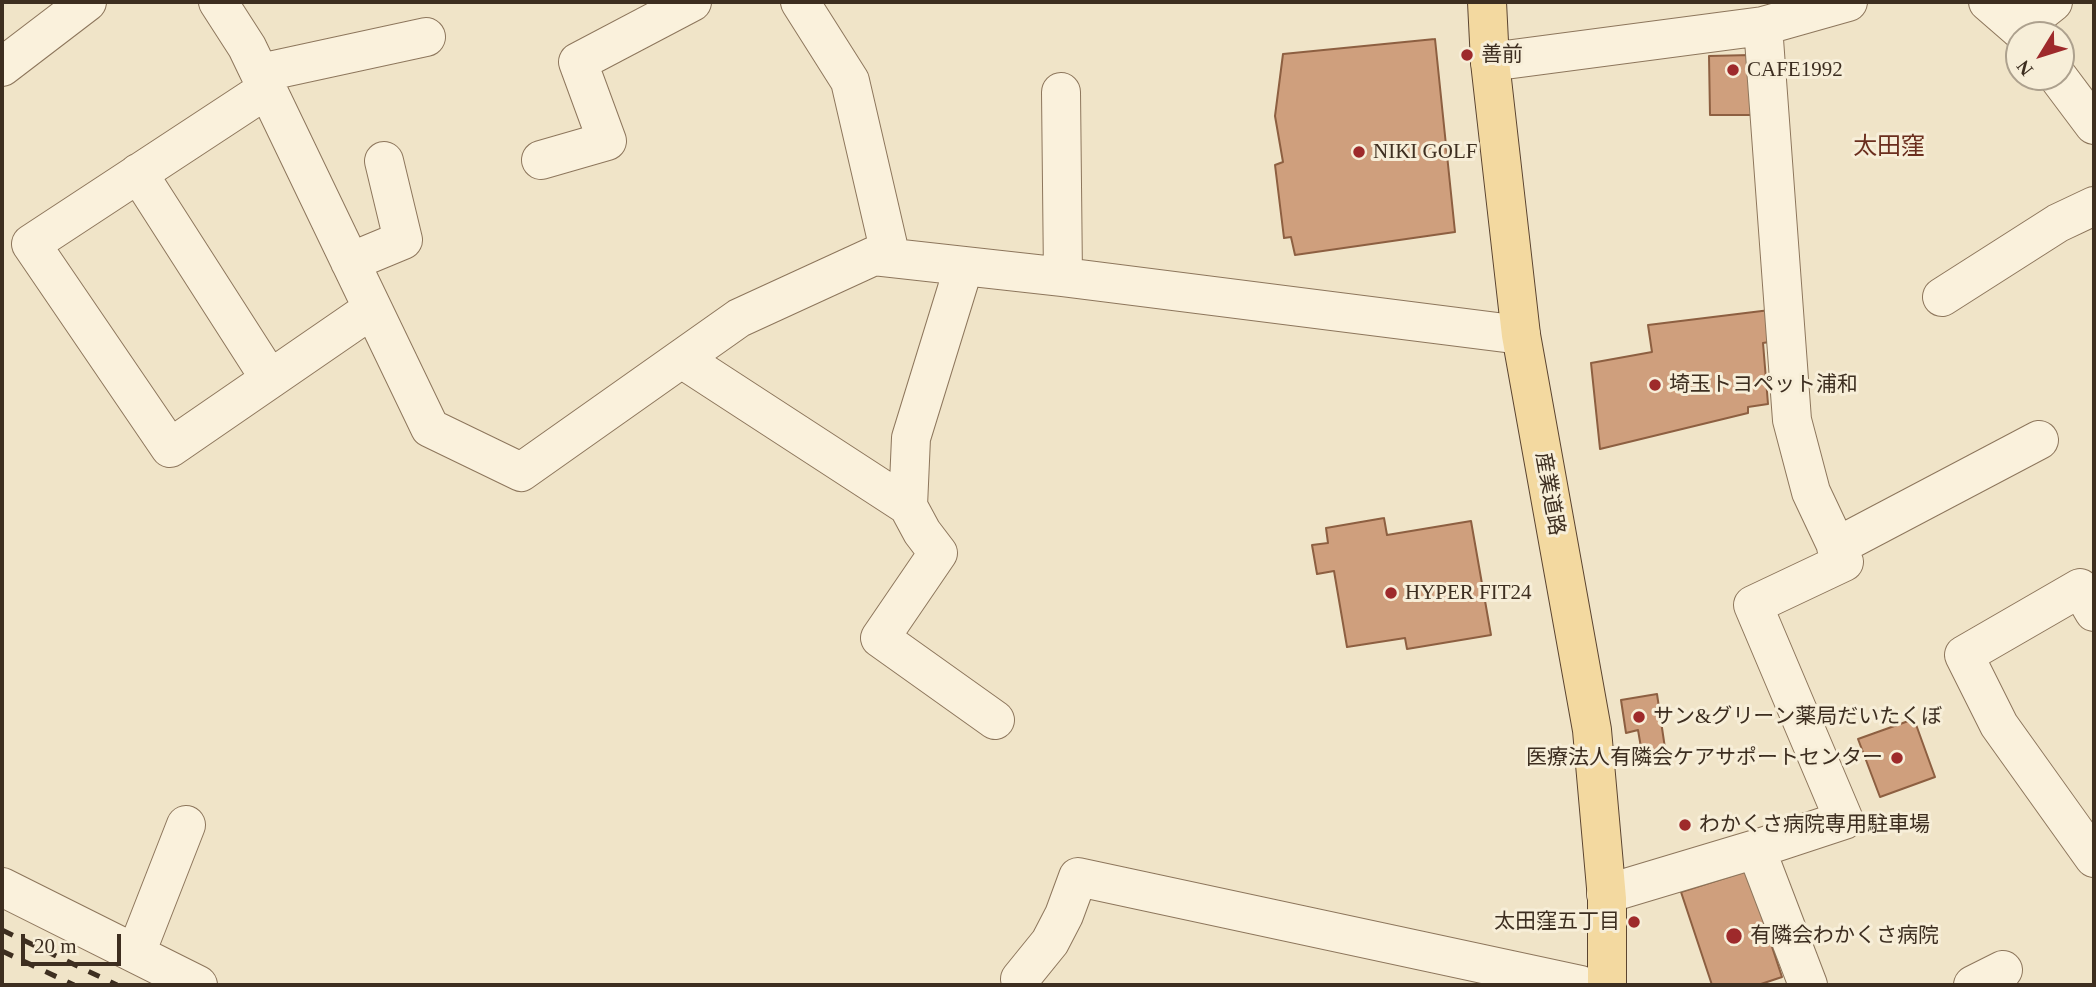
<!DOCTYPE html>
<meta charset="utf-8">
<style>
body{margin:0}
#map{position:relative;width:2096px;height:987px;overflow:hidden;background:#f0e4c8;font-family:"Times New Roman",serif}
canvas{display:block}
.frame{position:absolute;inset:0;border:4px solid #3d2e20;pointer-events:none}
.north{position:absolute;left:2005px;top:21px;width:70px;height:70px;box-sizing:border-box;background:#f7eed8;border:2px solid #ada18e;border-radius:50%;rotate:232deg;font-size:19px;font-weight:700;line-height:28px;text-align:center;color:#3d2e20}
.north::after{content:'';display:block;margin:auto;width:24px;height:32px;background:#9e2a2b;clip-path:polygon(50% 0,100% 100%,50% 72%,0 100%)}
.scale{position:absolute;left:21px;top:934px;width:100px;height:32px;box-sizing:border-box;border:4px solid #3d2e20;border-top:0;padding-left:9px;font-size:21px;line-height:24px;white-space:nowrap;color:#3d2e20;-webkit-text-stroke:5px #f7eed8;paint-order:stroke}
</style>
<div id="map">
<canvas width="2096" height="987"></canvas>
<div class="frame"></div>
<div class="north">N</div>
<div class="scale">20 m</div>
</div>
<script>
const ctx = document.querySelector('canvas').getContext('2d');
ctx.lineJoin = 'round';
function fillPath(path, color) { ctx.fillStyle = color; ctx.fill(path, 'evenodd'); }
const poly = rows => new Path2D(rows.map(r => 'M' + r).join(''));
function stroke(path, color, width, dash) { ctx.strokeStyle = color; ctx.lineWidth = width; ctx.lineCap = dash ? 'butt' : 'round'; ctx.setLineDash(dash || []); ctx.stroke(path); }
function drawText(font, color, halo, rows, align = 'center') {
  ctx.font = font + ' "Times New Roman","Noto Sans JP",serif'; ctx.lineWidth = 6; ctx.setLineDash([]); ctx.textBaseline = 'middle'; ctx.strokeStyle = halo; ctx.fillStyle = color; for (const [text, x, y, turn = 0] of rows) {
    ctx.save(); ctx.translate(x, y); ctx.rotate((+turn || 0) * Math.PI / 180); ctx.textAlign = isNaN(turn) ? turn : align; if (halo) ctx.strokeText(text, 0, 0); ctx.fillText(text, 0, 0); ctx.restore();
  }
}
const building = poly([
 [1435,39,1455,232,1295,255,1291,237,1284,238,1275,165,1283,162,1275,116,1283,54,1435,39],
 [1751,55,1752,115,1710,115,1709,56,1751,55],
 [1770,310,1775,341,1763,343,1768,404,1748,407,1748,413,1600,449,1591,363,1652,352,1648,325,1770,310],
 [1384,518,1387,535,1471,521,1491,635,1407,649,1405,638,1347,647,1334,571,1317,574,1312,545,1328,543,1326,528,1384,518],
 [1657,694,1666,755,1643,759,1638,730,1626,733,1621,700,1657,694],
 [1914,719,1935,777,1880,797,1858,739,1914,719],
 [1747,871,1782,977,1758,985,1712,985,1681,892,1747,871]
]);
const minor = poly([
 [218,2,247,47,430,428,521,472,739,318,874,256,1063,277,1521,335],
 [800,2,850,81,891,258],
 [1988,2,2026,35],
 [2019,29,2053,2],
 [1490,62,1763,26,1848,2],
 [2,67,87,2],
 [260,73,426,37],
 [2058,77,2094,125],
 [267,89,31,244,170,448,372,309],
 [1061,92,1063,277],
 [541,160,607,141,578,62,692,2],
 [138,173,270,379],
 [350,262,403,240,384,161],
 [1942,297,2058,223,2094,206],
 [682,359,908,506,922,532,938,553,880,638,995,720],
 [908,506,911,438,964,266],
 [1836,547,2039,440],
 [2094,612,2080,588,1964,655,1999,725,2094,858],
 [1756,849,1808,985],
 [2,887,198,985],
 [1606,894,1756,849,1844,820,1753,605,1844,562,1811,492,1792,420,1763,26],
 [136,953,186,825],
 [1020,979,1050,942,1064,915,1078,877,1581,985],
 [1973,985,2003,970]
]);
const major = poly([
 [1487,2,1490,62,1521,335,1592,730,1607,899,1607,985]
]);
const rail = poly([
 [2,930,117,985],
 [2,951,74,985]
]);
const markers = [
 [1467,55,7,"#9e2a2b"],
 [1733,70,7,"#9e2a2b"],
 [1359,152,7,"#9e2a2b"],
 [1655,385,7,"#9e2a2b"],
 [1391,593,7,"#9e2a2b"],
 [1639,717,7,"#9e2a2b"],
 [1897,758,7,"#9e2a2b"],
 [1685,825,7,"#9e2a2b"],
 [1634,922,7,"#9e2a2b"],
 [1734,936,9,"#9e2a2b"]
];
const poiNames = [
 ["善前",1481,55],
 ["CAFE1992",1747,70],
 ["NIKI GOLF",1373,152],
 ["埼玉トヨペット浦和",1669,385],
 ["HYPER FIT24",1405,593],
 ["サン&グリーン薬局だいたくぼ",1653,717],
 ["医療法人有隣会ケアサポートセンター",1883,758,"right"],
 ["わかくさ病院専用駐車場",1699,825],
 ["太田窪五丁目",1620,922,"right"],
 ["有隣会わかくさ病院",1750,936]
];
const streetNames = [
 ["産業道路",1549,494,80]
];
const quarterNames = [
 ["太田窪",1889,148]
];
fillPath(building, '#cf9f7d');
stroke(building, '#8d5f41', 2);
stroke(minor, '#8d765c', 40);
stroke(major, '#5b4430', 40);
stroke(minor, '#faf1dc', 38);
stroke(major, '#f3d9a0', 38);
stroke(rail, '#3d2e20', 5, [12, 12]);
for (const [x, y, r, color] of markers) { const dot = new Path2D(); dot.arc(x, y, r, 0, 2 * Math.PI); ctx.fillStyle = color; ctx.fill(dot); stroke(dot, '#f7eed8', 2.5); }
drawText('21px', '#3d2e20', '#f7eed8', poiNames, 'left');
drawText('21px', '#3d2e20', '#f7eed8', streetNames);
drawText('24px', '#6b2e1e', '#f7eed8', quarterNames);
</script>
